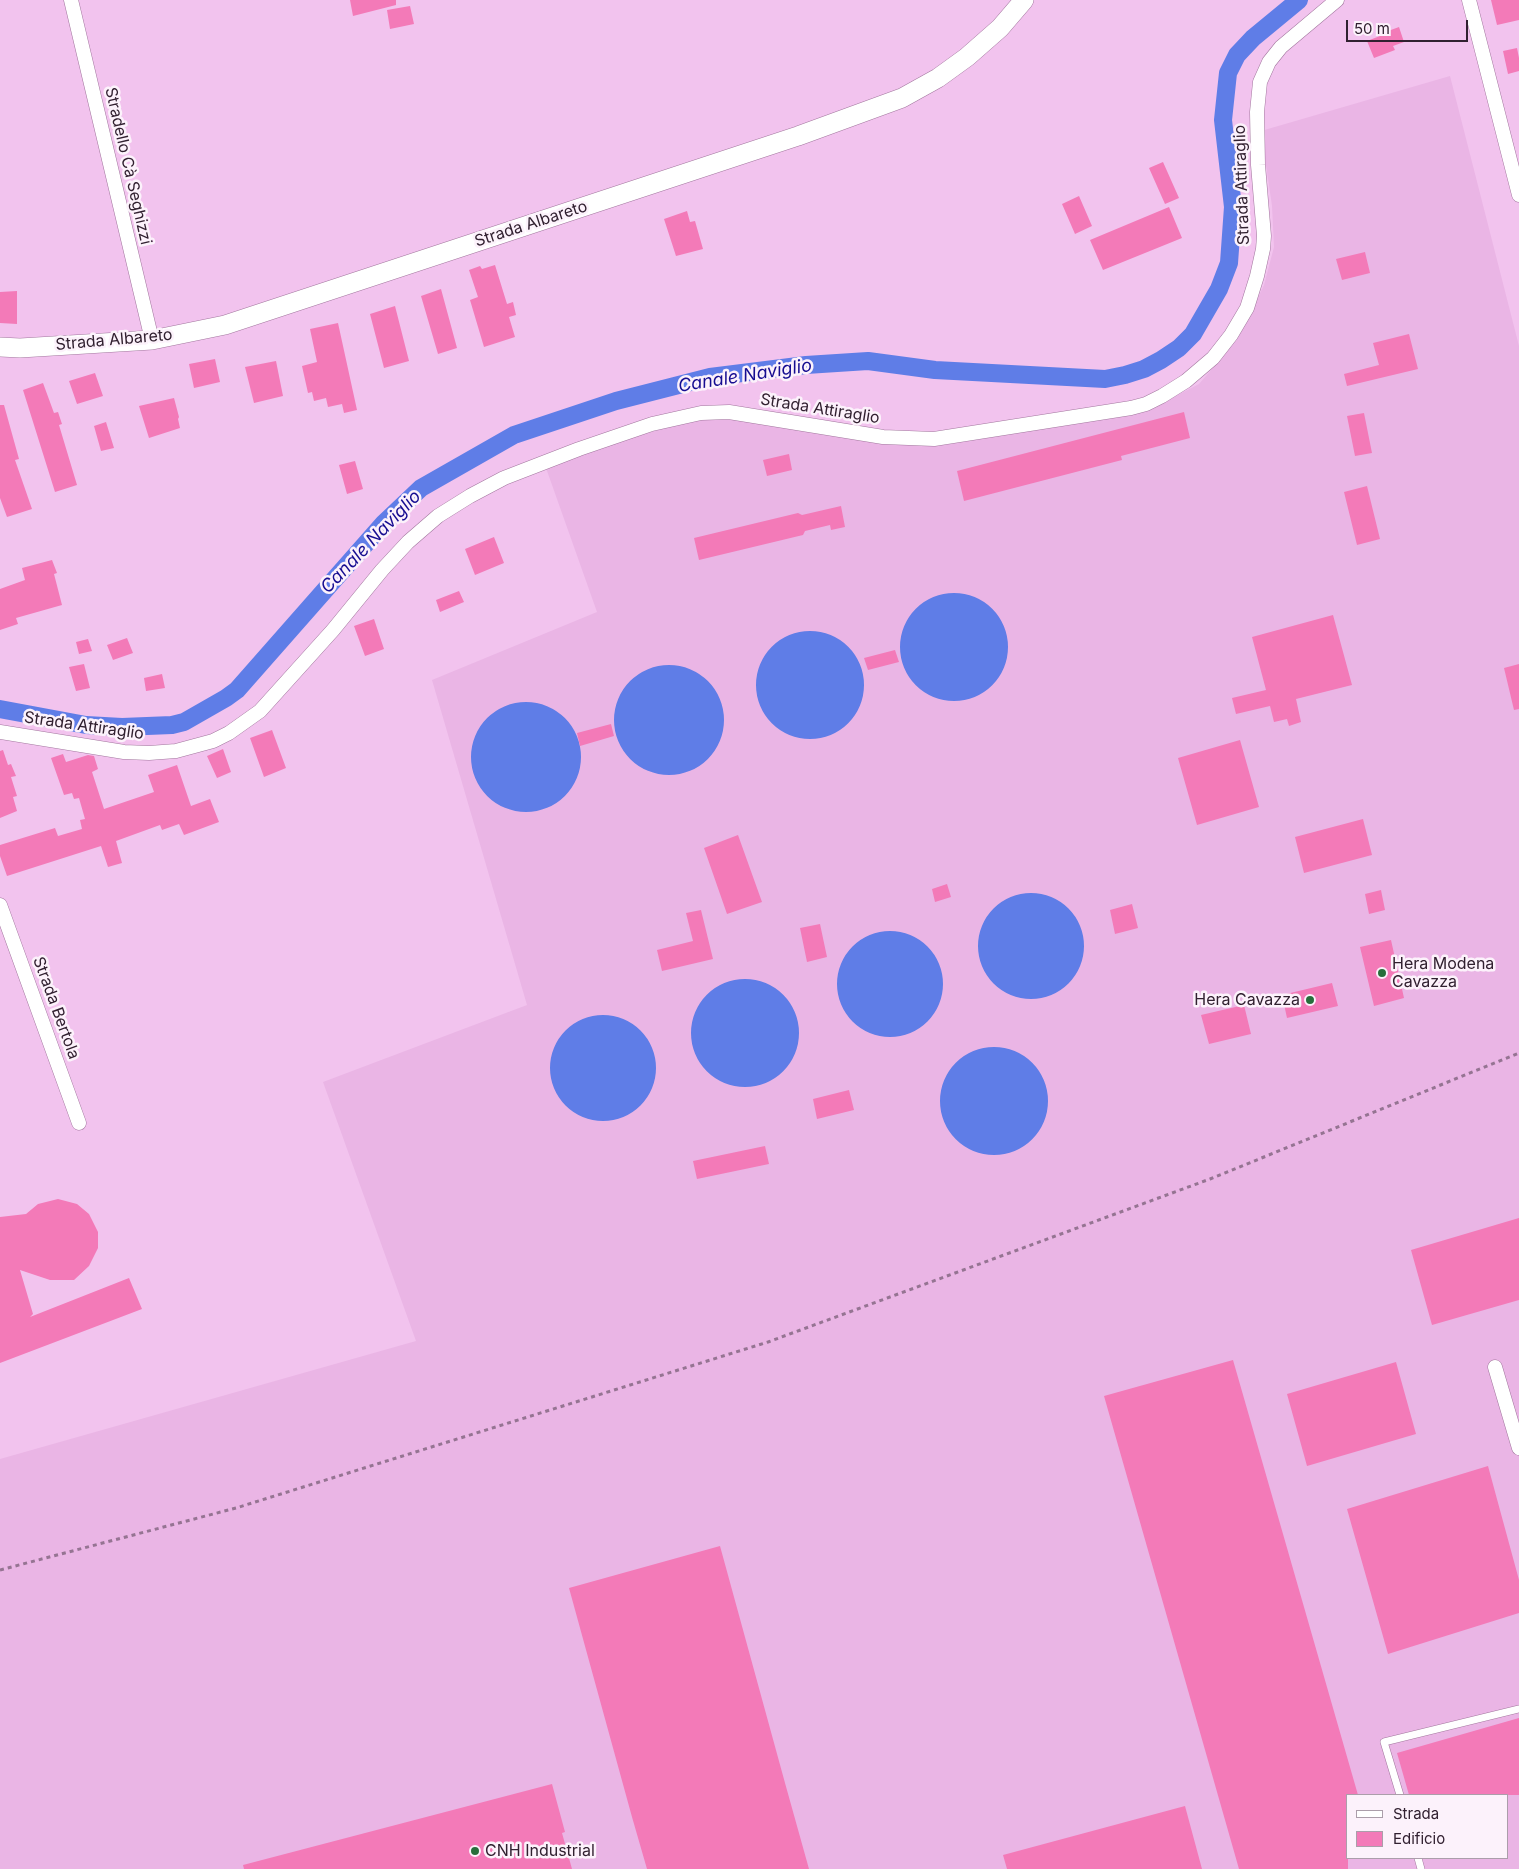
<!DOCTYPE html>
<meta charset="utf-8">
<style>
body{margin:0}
#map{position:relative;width:1519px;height:1869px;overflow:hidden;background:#f2c3ee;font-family:Inter,sans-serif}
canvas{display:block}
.legend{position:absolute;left:1346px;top:1794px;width:162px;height:65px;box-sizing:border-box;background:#fcf2fb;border:1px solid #ab9eaa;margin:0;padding:6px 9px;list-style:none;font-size:15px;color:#312030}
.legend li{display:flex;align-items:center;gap:10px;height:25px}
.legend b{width:25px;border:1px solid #ab9eaa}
.scale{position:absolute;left:1346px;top:20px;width:122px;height:22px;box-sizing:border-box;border:2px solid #312030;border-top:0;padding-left:6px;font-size:15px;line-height:18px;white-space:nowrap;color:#312030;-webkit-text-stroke:4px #fcf2fb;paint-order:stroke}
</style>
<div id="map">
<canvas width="1519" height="1869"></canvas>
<ul class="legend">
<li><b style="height:6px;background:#fff"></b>Strada</li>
<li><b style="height:14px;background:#f37ab8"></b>Edificio</li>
</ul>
<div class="scale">50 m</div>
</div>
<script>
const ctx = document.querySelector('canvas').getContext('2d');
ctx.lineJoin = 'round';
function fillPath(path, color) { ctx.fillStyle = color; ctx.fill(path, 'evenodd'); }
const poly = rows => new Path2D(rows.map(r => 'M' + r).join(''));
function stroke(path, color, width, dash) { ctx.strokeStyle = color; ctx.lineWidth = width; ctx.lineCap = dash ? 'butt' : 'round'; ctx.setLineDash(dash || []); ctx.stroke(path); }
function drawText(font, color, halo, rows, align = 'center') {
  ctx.font = font + ' Inter,sans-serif'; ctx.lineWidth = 5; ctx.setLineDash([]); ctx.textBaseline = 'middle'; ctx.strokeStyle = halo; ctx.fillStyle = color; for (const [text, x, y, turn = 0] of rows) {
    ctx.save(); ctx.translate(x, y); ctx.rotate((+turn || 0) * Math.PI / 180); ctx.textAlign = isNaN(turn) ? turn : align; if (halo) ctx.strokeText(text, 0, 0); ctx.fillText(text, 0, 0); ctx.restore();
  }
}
const built = poly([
 [1450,76,1519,346,1519,1869,0,1869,0,1459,416,1341,323,1082,527,1005,432,680,597,612,546,468,620,441,694,420,727,418,889,444,944,445,1147,411,1199,384,1237,340,1264,285,1274,247,1272,206,1261,131],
 [1348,1795,1508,1795,1508,1858,1348,1858]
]);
const water = poly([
 '900 647a54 54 0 1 1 108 0a54 54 0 1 1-108 0Z',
 '756 685a54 54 0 1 1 108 0a54 54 0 1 1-108 0Z',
 '614 720a55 55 0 1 1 110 0a55 55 0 1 1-110 0Z',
 '471 757a55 55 0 1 1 110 0a55 55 0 1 1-110 0Z',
 '978 946a53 53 0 1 1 106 0a53 53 0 1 1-106 0Z',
 '837 984a53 53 0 1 1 106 0a53 53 0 1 1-106 0Z',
 '691 1033a54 54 0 1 1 108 0a54 54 0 1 1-108 0Z',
 '550 1068a53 53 0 1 1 106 0a53 53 0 1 1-106 0Z',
 '940 1101a54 54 0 1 1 108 0a54 54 0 1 1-108 0Z'
]);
const canal = poly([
 [0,709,86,725,122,727,172,725,184,722,226,698,237,690,384,523,421,488,514,435,616,401,710,377,806,365,868,361,935,370,1105,379,1125,375,1144,369,1161,360,1179,348,1193,334,1219,289,1229,263,1233,207,1223,120,1228,73,1237,55,1253,38,1299,0]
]);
const building = poly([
 [350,0,396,0,396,5,353,16],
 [1491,0,1519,0,1519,20,1497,25],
 [410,6,414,24,390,29,387,10],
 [1399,27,1404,42,1393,46,1395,50,1374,58,1367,41,1380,36,1380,34],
 [1517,48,1519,58,1519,71,1508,74,1503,51],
 [1163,162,1179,198,1165,204,1149,168],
 [1079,196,1092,226,1075,234,1062,204],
 [1169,207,1182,238,1103,270,1090,240],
 [687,211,690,222,695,221,703,249,676,256,664,219],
 [1365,252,1370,273,1342,280,1336,259],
 [495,265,507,304,513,302,516,315,509,317,515,337,484,347,470,300,478,297,469,270,480,266,482,269],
 [441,289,457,348,438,354,421,296],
 [17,291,17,324,0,323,0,292],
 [395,306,409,361,384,368,370,314],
 [338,323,357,410,344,413,342,404,328,407,326,398,314,401,312,392,308,393,302,366,317,362,310,329],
 [1409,334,1418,369,1347,386,1344,374,1379,365,1373,343],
 [215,359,220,382,194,388,189,364],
 [276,361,283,396,254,403,245,367],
 [95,373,103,396,77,404,69,381],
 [43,383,54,413,58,412,62,424,59,425,77,485,55,492,23,390],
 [174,398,179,417,178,419,180,428,149,438,139,406],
 [0,405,4,405,19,459,15,460,32,509,7,517,0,498],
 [1184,412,1190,438,1121,456,1122,460,964,501,957,471],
 [1364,413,1372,453,1355,456,1347,416],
 [106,422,114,448,101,451,94,426],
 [789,454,792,470,767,476,763,460],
 [355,461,363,489,347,494,339,465],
 [1367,486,1380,539,1357,545,1344,492],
 [841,506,845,527,831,530,830,525,805,531,803,535,699,560,694,538,798,513,802,515],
 [494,537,504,563,475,575,465,549],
 [52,560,57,573,54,574,62,605,16,618,18,624,0,630,0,589,25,580,22,568],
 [459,591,464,602,440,612,436,600],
 [1333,615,1352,685,1296,699,1301,722,1289,726,1287,719,1274,722,1270,706,1236,714,1232,698,1266,690,1252,637],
 [374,619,384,649,365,656,354,626],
 [127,638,133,653,113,660,107,645],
 [88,639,92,651,79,654,76,642],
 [895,650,899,662,868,670,864,658],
 [84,664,90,688,76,691,69,667],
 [1519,664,1519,709,1514,710,1504,668],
 [162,674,165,688,146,691,144,678],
 [611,724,614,736,580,746,577,733],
 [272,730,286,768,264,777,250,738],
 [1240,740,1259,807,1197,825,1178,758],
 [223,749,231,772,217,778,207,756],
 [3,750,8,765,11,764,16,776,11,777,17,796,13,797,17,811,0,818,0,751],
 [63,754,66,762,88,755,94,756,98,769,92,772,104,809,154,792,148,775,177,765,191,806,210,799,219,822,184,835,179,824,162,830,160,825,116,841,122,863,108,867,101,846,7,876,0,856,0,845,55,828,58,836,82,829,80,820,85,819,79,798,74,799,72,793,64,795,51,758],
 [1363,819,1372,855,1304,873,1295,837],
 [738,835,762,902,727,914,704,848],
 [947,884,951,897,935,902,932,889],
 [1381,890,1385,910,1369,914,1365,894],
 [1132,904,1138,928,1115,934,1110,910],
 [701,910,713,959,662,971,657,950,693,941,686,913],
 [820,924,827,957,807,962,800,928],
 [1391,940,1404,998,1374,1006,1360,947],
 [1332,983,1338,1006,1287,1018,1282,995],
 [1244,1005,1251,1034,1209,1044,1201,1015],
 [849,1090,854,1110,817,1119,813,1099],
 [765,1146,769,1164,697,1179,693,1161],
 [58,1199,77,1204,89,1214,98,1232,98,1248,89,1266,74,1280,50,1280,20,1270,33,1314,30,1317,129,1278,142,1309,0,1363,0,1217,26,1214,38,1204],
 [1519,1218,1519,1300,1432,1325,1411,1250],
 [1233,1360,1358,1795,1348,1795,1348,1869,1239,1869,1104,1396],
 [1396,1362,1416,1434,1307,1466,1287,1394],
 [1488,1466,1519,1580,1519,1613,1388,1654,1347,1509],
 [720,1546,785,1783,809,1869,647,1869,632,1817,569,1588],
 [1519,1718,1519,1795,1409,1795,1397,1753],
 [552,1784,565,1832,562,1833,572,1869,244,1869,243,1865],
 [1185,1806,1202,1869,1007,1869,1003,1855]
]);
const path = poly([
 [0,1570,236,1508,768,1342,1210,1179,1519,1053]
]);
const lane = poly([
 [1400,1795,1384,1742,1519,1709],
 [1418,1858,1421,1869]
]);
const street = poly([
 [71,0,152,340],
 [1469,0,1519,195],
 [0,732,124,752,149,753,176,751,213,741,229,733,260,711,333,630,382,570,408,542,438,516,470,496,504,478,579,449,652,424,701,413,729,412,883,437,934,439,1131,408,1146,404,1162,396,1186,381,1213,358,1231,335,1247,308,1257,276,1263,249,1264,236,1258,165,1257,112,1260,82,1269,62,1281,47,1337,0],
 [0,905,79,1123],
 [1495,1367,1519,1448]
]);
const secondary = poly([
 [0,347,20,348,152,340,225,325,798,136,902,98,938,78,967,57,1000,28,1024,0]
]);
const markers = [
 [1382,973,5,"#276e3b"],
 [1310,1000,5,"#276e3b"],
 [475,1851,5,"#276e3b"]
];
const streetNames = [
 ["Stradello Cà Seghizzi",128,166,77],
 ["Strada Attiraglio",1242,185,-92],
 ["Strada Albareto",531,224,-18],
 ["Strada Albareto",114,340,-5],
 ["Strada Attiraglio",820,409,9],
 ["Strada Attiraglio",84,726,8],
 ["Strada Bertola",56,1008,70]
];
const poiNames = [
 ["Hera Modena",1392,964],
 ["Cavazza",1392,982],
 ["Hera Cavazza",1300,1000,"right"],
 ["CNH Industrial",485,1851]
];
const waterNames = [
 ["Canale Naviglio",745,376,-9],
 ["Canale Naviglio",371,542,-46]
];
fillPath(built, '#eab5e5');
fillPath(water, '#5f7de7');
stroke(canal, '#5f7de7', 18);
fillPath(building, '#f37ab8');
stroke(lane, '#a2779e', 8);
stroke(street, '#a2779e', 15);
stroke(secondary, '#a2779e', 20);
stroke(path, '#957492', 3, [4, 4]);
stroke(lane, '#fff', 7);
stroke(street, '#fff', 14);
stroke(secondary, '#fff', 19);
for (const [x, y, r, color] of markers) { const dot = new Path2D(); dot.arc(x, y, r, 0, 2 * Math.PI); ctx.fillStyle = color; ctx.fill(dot); stroke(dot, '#fcf2fb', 2); }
drawText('16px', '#312030', '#fcf2fb', streetNames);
drawText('16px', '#312030', '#fcf2fb', poiNames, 'left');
drawText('italic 18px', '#160d91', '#fcf2fb', waterNames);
</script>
